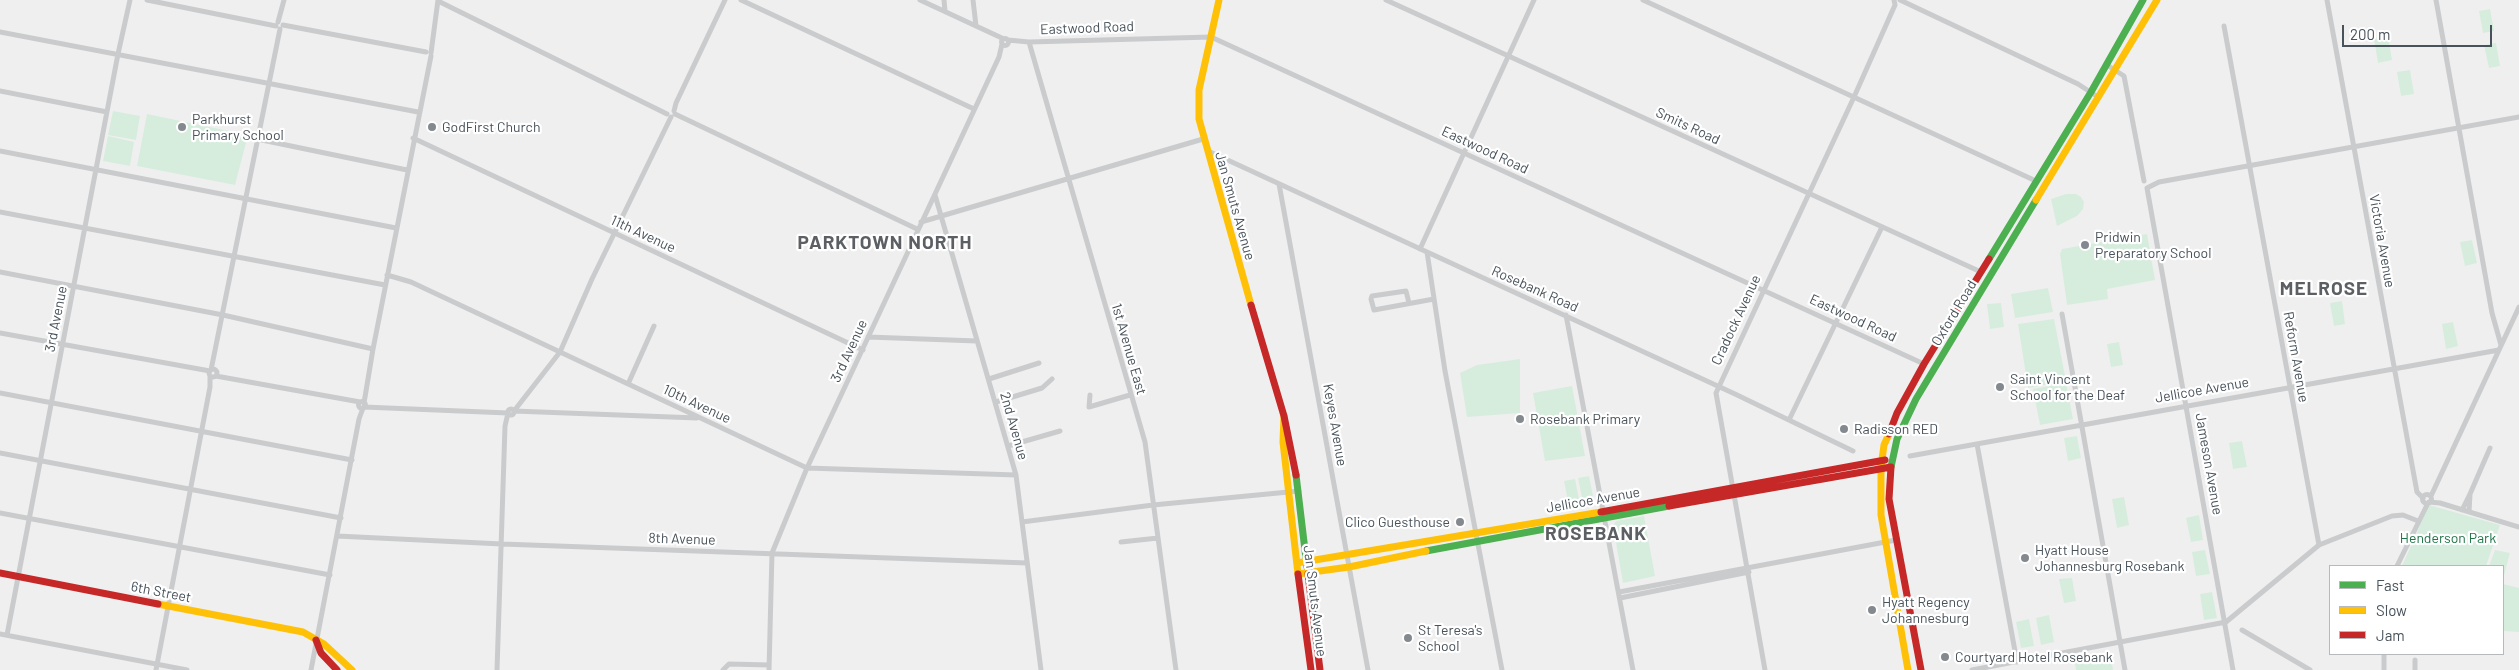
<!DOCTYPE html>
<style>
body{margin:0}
#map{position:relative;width:2519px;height:670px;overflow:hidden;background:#f0efef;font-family:Barlow,sans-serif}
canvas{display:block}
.legend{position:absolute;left:2329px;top:565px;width:175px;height:90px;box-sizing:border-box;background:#fff;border:1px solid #b6babd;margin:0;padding:6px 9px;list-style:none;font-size:15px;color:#48525a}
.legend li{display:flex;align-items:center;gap:10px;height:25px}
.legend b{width:25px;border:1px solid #b6babd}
.scale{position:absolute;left:2342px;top:25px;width:150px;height:22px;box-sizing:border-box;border:2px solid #48525a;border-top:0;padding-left:6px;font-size:15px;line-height:18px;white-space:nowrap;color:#48525a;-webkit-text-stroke:4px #fff;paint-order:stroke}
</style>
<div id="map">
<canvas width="2519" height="670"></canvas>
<ul class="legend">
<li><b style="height:6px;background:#4caf50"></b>Fast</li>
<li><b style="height:6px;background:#ffc107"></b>Slow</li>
<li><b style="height:6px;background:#c62828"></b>Jam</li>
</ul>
<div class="scale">200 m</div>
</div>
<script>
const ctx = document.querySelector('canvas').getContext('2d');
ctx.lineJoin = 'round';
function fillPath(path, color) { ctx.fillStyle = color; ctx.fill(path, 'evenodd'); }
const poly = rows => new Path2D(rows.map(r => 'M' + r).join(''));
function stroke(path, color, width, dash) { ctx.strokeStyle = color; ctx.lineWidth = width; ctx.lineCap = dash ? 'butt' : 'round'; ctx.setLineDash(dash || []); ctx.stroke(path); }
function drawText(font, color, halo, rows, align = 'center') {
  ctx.font = font + ' Barlow,sans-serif'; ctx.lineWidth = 4.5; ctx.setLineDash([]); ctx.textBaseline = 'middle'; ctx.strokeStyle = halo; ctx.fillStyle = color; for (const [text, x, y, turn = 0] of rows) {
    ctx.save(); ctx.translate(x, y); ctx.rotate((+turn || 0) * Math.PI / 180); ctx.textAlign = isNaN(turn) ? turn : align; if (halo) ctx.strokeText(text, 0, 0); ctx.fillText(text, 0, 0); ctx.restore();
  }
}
const green = poly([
 [2490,9,2494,31,2483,33,2479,11],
 [2388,36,2392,60,2378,63,2374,39],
 [2496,43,2500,66,2489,68,2484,45],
 [2410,70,2414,94,2401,96,2397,72],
 [113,111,140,116,136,140,108,135],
 [147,114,248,135,235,185,137,166],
 [108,136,134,142,130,166,103,161],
 [2066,194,2076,194,2081,197,2084,202,2083,209,2077,216,2057,226,2051,199],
 [2147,234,2155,280,2107,289,2108,299,2067,305,2060,254,2062,249],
 [2472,240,2477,263,2465,266,2460,242],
 [2048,288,2053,312,2015,318,2011,294],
 [2342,301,2345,324,2334,326,2330,303],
 [2001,303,2004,327,1990,329,1987,304],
 [2054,319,2066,381,2028,388,2018,324],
 [2453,322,2458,346,2446,349,2442,324],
 [2119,342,2123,365,2111,367,2107,344],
 [1520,359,1520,413,1467,417,1460,373,1477,365],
 [2066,383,2073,419,2040,425,2033,389],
 [1572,386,1585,456,1545,461,1533,393],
 [2077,436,2081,458,2068,461,2064,438],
 [2242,441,2247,467,2233,469,2229,443],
 [1589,476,1594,501,1583,503,1578,478],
 [1575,479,1580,504,1569,506,1564,481],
 [2124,497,2129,525,2117,528,2112,499],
 [2429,505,2500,525,2486,566,2402,566],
 [2199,515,2203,540,2191,542,2186,518],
 [1644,516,1655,576,1623,583,1613,526,1616,521],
 [2205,550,2210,574,2196,576,2192,552],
 [2495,550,2510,553,2503,579,2503,566,2489,566],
 [2072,578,2076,601,2064,603,2059,579],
 [2503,584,2519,588,2519,632,2503,631],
 [2212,592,2217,618,2204,620,2200,594],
 [2049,615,2054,642,2041,645,2036,618],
 [2029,619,2034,646,2021,648,2016,622],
 [2111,656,2113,670,2076,670,2075,662]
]);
const street = poly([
 [147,0,276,26],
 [741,0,974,109],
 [920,0,1004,39],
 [944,0,945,11],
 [973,0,976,26],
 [1386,0,1981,272],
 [1643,0,2036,181],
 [1900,0,2078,84,2098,97],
 [2327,0,2417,492,2423,498],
 [2436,0,2492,313,2501,345],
 [438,1,667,114],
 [278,22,284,0],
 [283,25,426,52],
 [2224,26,2319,545],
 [0,32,418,112],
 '1001.5 42a3.5 3.5 0 1 1 7 0a3.5 3.5 0 1 1-7 0Z',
 [1008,40,1029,42,1211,37,1924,364],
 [1029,42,1145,442,1176,670],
 [431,53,438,0],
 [2107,65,2124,76,2144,181],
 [0,91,107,112],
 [674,111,676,103,725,0],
 [675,114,917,229],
 [413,138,863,350],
 [257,139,407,170],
 [0,151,396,228],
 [1208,151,1735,394,1853,451],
 [1279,184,1368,670],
 [935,195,1016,475,1041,670],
 [0,212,385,285],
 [921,222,1203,139],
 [1420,249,1534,0],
 [1427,252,1445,371,1502,670],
 [0,272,223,315,373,349],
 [387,275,411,282,807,468,1016,475],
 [1409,303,1406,291,1372,296,1371,299,1374,310,1434,299],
 [2062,314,2125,670],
 [1566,315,1633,670],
 [0,333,210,371],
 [868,337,977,341],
 '209 373a4 4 0 1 1 8 0a4 4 0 1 1-8 0Z',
 [211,370,280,29],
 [216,376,360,402],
 [989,379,1039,363],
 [628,384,654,326],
 [0,393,352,460],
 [1090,395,1089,407,1130,395],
 '358.5 405a3.5 3.5 0 1 1 7 0a3.5 3.5 0 1 1-7 0Z',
 [996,402,1042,388,1052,379],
 [364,403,373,349,431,56],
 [364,407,508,413],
 '508 412a3 3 0 1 1 6 0a3 3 0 1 1-6 0Z',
 [514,411,560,352,592,279,671,117],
 [514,411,697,418],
 [1789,420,1882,227],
 [1977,444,2017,662],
 [1008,446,1060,431],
 [0,453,341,518],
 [1910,456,2499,350],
 [2470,494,2490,448],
 '2422.5 499a4.5 4.5 0 1 1 9 0a4.5 4.5 0 1 1-9 0Z',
 [2431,496,2519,307],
 [2429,502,2440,503,2519,527],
 [2462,510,2470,494,2469,512],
 [0,513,330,575],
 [1022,522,1153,505,1299,491],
 [337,536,502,544,1027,563],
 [1121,542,1158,538],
 [2397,566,2428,503],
 [1619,592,1896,540],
 [1620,598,1749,572],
 [2242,630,2310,670],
 [0,634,187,670],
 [7,635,118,54,130,0],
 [2384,654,2384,670],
 [2415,660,2415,670],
 [156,670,210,387,210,376],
 [311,670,359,419,363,408],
 [497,670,505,426,508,413],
 [723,670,729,664,769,665],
 [769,670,772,553,807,468,999,57,1002,44],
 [1765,670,1716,393,1854,97,1895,5,1894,0],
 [1972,670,2226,622,2319,545,2392,516,2403,515,2418,521],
 [2233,670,2147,188,2159,182,2519,117]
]);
const fast = poly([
 [1989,259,2091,92,2143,0],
 [1891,467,1897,439,1916,399,2036,200],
 [1296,475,1307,567],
 [1426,551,1669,506]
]);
const slow = poly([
 [1219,0,1199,90,1199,119,1251,305],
 [2036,200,2157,0],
 [1284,416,1283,442,1298,574,1349,567,1426,551],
 [1889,434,1884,445,1881,467,1881,515,1908,670],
 [1297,563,1601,512],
 [158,604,303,632,324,644,352,670]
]);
const jam = poly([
 [1251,305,1284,416,1296,475],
 [1889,434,1897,413,1924,364,1989,259],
 [1891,467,1889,499,1921,670],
 [1669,506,1891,467],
 [1601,512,1885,460],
 [0,573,158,604],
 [1298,574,1311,670],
 [1308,574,1320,670],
 [316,640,321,653,337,670]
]);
const markers = [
 [182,127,5,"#83898e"],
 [432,127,5,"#83898e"],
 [2085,245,5,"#83898e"],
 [2000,387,5,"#83898e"],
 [1520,419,5,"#83898e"],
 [1844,429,5,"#83898e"],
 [1460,522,5,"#83898e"],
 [2025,558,5,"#83898e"],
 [1872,610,5,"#83898e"],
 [1408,638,5,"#83898e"],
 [1945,657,5,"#83898e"]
];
const streetNames = [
 ["Eastwood Road",1087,28,-2],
 ["Smits Road",1688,126,25],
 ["Eastwood Road",1485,150,25],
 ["Jan Smuts Avenue",1235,206,74],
 ["11th Avenue",643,234,25],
 ["Victoria Avenue",2382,241,80],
 ["Rosebank Road",1535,289,24],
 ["Oxford Road",1954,313,-59],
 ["Eastwood Road",1853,318,25],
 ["3rd Avenue",56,319,-79],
 ["Cradock Avenue",1736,320,-65],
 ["1st Avenue East",1129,349,74],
 ["3rd Avenue",849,351,-65],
 ["Reform Avenue",2296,357,80],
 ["Jellicoe Avenue",2202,390,-10],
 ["10th Avenue",697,404,25],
 ["Keyes Avenue",1335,425,80],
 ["2nd Avenue",1014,426,74],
 ["Jameson Avenue",2209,464,80],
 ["Jellicoe Avenue",1593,500,-10],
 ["8th Avenue",682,539,2],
 ["6th Street",161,592,11],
 ["Jan Smuts Avenue",1315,601,83]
];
const poiNames = [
 ["Parkhurst",192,119],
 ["Primary School",192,135],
 ["GodFirst Church",442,127],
 ["Pridwin",2095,237],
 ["Preparatory School",2095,253],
 ["Saint Vincent",2010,379],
 ["School for the Deaf",2010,395],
 ["Rosebank Primary",1530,419],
 ["Radisson RED",1854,429],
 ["Clico Guesthouse",1450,522,"right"],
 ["Hyatt House",2035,550],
 ["Johannesburg Rosebank",2035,566],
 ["Hyatt Regency",1882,602],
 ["Johannesburg",1882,618],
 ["St Teresa's",1418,630],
 ["School",1418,646],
 ["Courtyard Hotel Rosebank",1955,657]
];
const parkNames = [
 ["Henderson Park",2448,538]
];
const districtNames = [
 ["PARKTOWN NORTH",885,243],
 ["MELROSE",2324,289],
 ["ROSEBANK",1596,534]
];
fillPath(green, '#d6edde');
stroke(street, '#cacbcd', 5);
stroke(fast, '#4caf50', 7);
stroke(slow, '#ffc107', 7);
stroke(jam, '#c62828', 7);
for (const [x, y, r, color] of markers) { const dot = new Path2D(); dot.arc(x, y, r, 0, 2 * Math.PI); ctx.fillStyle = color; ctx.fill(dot); stroke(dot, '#fff', 2); }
drawText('14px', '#48525a', '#fff', streetNames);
drawText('14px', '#48525a', '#fff', poiNames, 'left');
drawText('14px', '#1f7548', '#fff', parkNames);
ctx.letterSpacing = '1px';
drawText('bold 19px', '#5c5f63', '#fff', districtNames);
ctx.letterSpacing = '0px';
</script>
